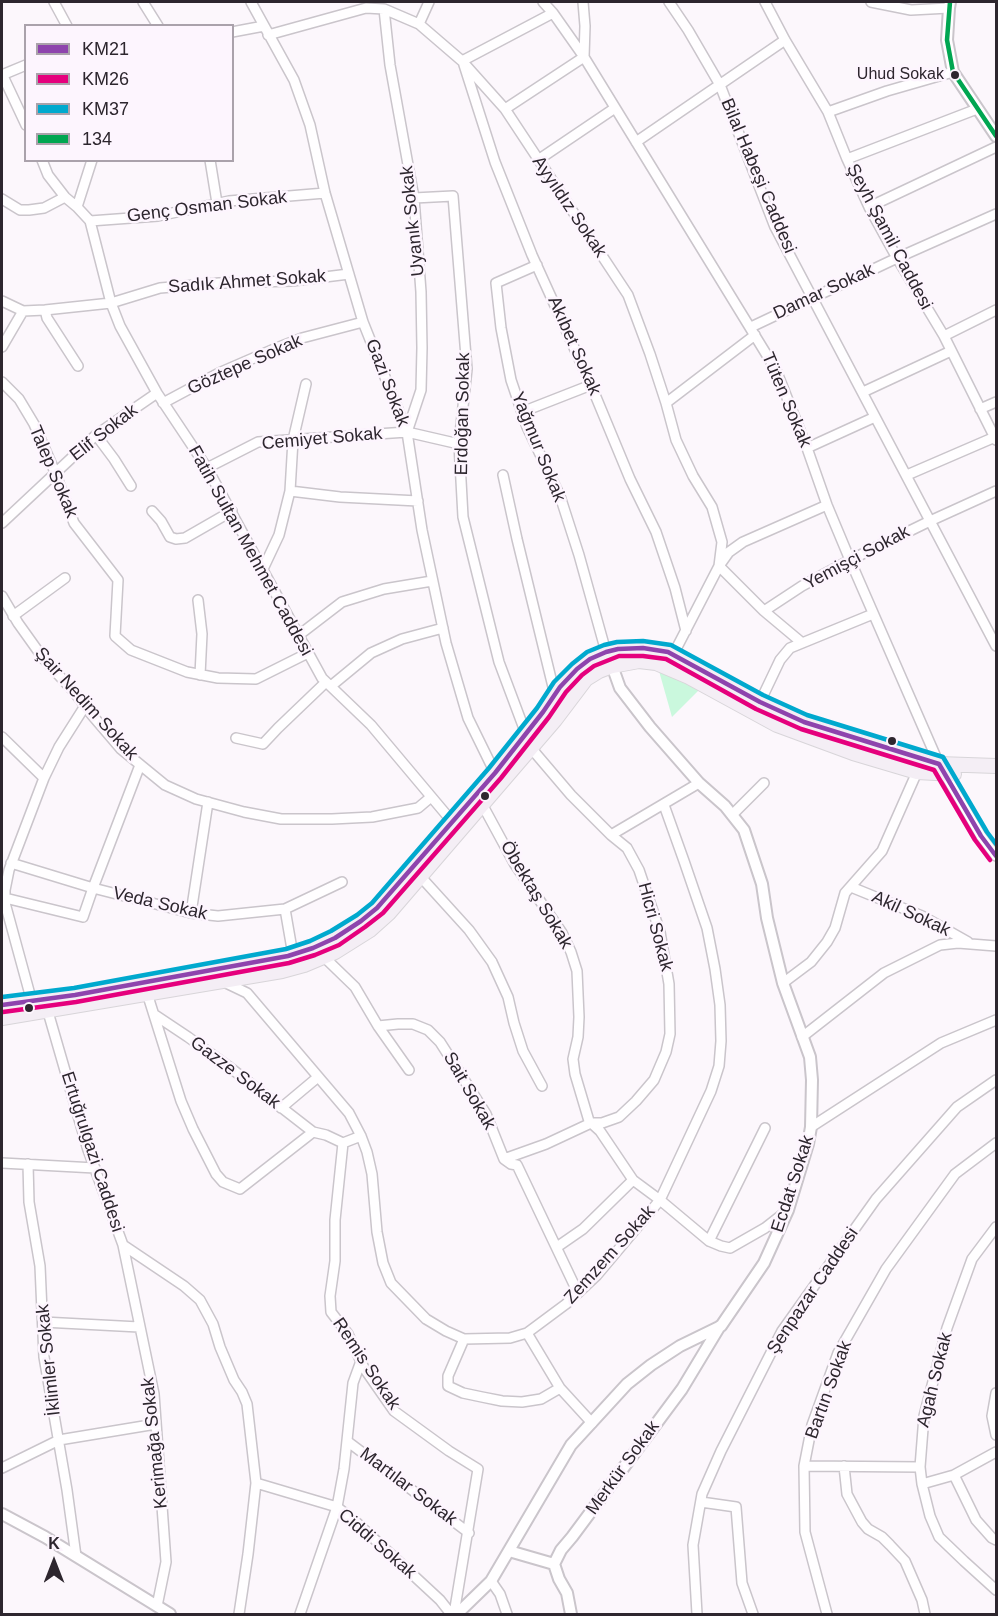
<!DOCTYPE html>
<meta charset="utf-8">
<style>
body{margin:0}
#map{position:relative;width:998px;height:1616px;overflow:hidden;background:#fcf7fc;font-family:Helvetica,sans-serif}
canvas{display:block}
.frame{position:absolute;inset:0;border:3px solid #2d262e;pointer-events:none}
.legend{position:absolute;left:24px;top:24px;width:210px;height:138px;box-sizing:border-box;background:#fdf5fe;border:2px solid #aaa2ab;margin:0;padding:8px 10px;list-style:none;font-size:18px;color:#2d262e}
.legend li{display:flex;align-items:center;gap:12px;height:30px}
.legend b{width:30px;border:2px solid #aaa2ab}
.north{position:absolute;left:24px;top:1532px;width:60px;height:60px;-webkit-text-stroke:4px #fdf5fe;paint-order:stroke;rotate:0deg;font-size:16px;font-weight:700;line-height:24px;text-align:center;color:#2d262e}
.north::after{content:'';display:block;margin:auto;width:21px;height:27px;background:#2d262e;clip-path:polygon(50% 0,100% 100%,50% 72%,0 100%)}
</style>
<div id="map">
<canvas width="998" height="1616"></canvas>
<div class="frame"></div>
<ul class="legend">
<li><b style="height:8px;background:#8e44ad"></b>KM21</li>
<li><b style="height:8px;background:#e5007d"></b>KM26</li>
<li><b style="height:8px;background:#00a9ce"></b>KM37</li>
<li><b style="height:8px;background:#00a651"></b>134</li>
</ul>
<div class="north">K</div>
</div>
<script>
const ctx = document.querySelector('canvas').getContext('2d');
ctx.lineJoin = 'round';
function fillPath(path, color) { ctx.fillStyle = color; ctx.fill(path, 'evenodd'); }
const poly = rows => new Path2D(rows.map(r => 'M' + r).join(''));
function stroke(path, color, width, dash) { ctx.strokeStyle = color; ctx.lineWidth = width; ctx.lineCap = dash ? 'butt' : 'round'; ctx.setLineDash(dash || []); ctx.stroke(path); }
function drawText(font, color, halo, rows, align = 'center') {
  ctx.font = font + ' Helvetica,sans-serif'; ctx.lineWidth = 5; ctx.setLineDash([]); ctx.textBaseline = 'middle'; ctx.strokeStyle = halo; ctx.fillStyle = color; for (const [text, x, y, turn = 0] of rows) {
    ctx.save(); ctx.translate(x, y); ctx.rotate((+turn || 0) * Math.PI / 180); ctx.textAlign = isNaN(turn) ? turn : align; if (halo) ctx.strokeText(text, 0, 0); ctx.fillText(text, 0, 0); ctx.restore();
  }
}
const green = poly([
 [659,671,701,688,672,717]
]);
const minor = poly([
 [54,2,67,26],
 [143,2,158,26],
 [251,2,294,80,310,125,325,193,363,322,407,432,422,530,446,643,468,718,495,773],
 [543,2,553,13,584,57,776,370,807,448,827,505,850,560,939,764,981,836,996,856],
 [669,2,688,30,720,85,775,227,996,646],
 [765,2,785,40,828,112,847,159,869,207,897,258,944,336,996,440],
 [871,2,911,10,949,8],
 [384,9,390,65,414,198,421,292,422,348,421,390,407,432],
 [419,24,429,2],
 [232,32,264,26],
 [268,35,366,8,384,9,419,24,462,61,505,109,628,295,650,354,666,403,676,440,693,476,712,507,722,542,719,566,764,611],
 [462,61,553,13],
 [464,65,495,162,532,255,591,385,630,479,656,532,675,588,686,631],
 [2,74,26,125],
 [2,75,26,65],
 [505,109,584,57,585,26,583,2],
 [828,112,887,91,953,72],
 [636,142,785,40],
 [847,159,977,109],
 [42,160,48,175,65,197,77,207,90,221,111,303,120,326,157,393,207,468,322,678,371,725,455,825],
 [210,160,217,203],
 [538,160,615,108],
 [414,198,453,196,467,369,459,444,463,517,499,662,526,734],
 [2,199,20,210,29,210,44,208,65,197],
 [77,207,92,160],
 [869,207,996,147],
 [90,221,158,216,229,201,325,193],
 [537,265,496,283,501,328,511,380,527,427,560,496,579,555,606,652],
 [2,301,23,311,45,310,111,303,160,288,219,283,292,281,349,274],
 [45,310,47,318,78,366],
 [751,327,897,258,996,214],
 [944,336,996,310],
 [2,347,23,311],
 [2,382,19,399,34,424,55,472,74,523,118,580,115,636,131,650,187,672,218,678,256,679,308,653],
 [863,392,951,351],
 [163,403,219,373,279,347,302,338,363,322],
 [666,403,755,335],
 [980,409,996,402],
 [522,412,591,385],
 [96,435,114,459,131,486],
 [807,448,875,417],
 [207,468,258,442,407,432,459,444],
 [503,475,517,539,555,695],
 [907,475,995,437],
 [290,491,340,497,418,501],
 [152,511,161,521,170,537,176,539,185,538,232,511],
 [2,523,96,435,157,393],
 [263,569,279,535,290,491,293,440,306,384],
 [2,596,18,623,43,658,75,693,92,715,121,749,165,785,196,799,244,812,281,819,332,819,372,817,418,808,431,797],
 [198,600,202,634,200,675],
 [13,616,65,578],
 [299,635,342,602,384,589,432,581],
 [801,642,764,611,802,586,850,560,930,521,996,491],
 [673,655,719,566,729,552,743,542,827,505],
 [331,686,371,653,402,639,443,628],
 [760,702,780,660,790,648,873,614],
 [2,737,44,778],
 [236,738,263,744,278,728,326,682],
 [482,804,514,863,562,933,571,952,577,971,579,1017,578,1037,573,1059,575,1074,589,1121,600,1131,633,1180,660,1200,709,1241,721,1246,730,1248,765,1228,788,1210],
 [732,815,764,783],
 [611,835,699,783],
 [11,863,93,888,191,913,218,916,285,909,342,882],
 [420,876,469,930,492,962,508,997,514,1023,523,1051,542,1086],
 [851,887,922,916,968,942],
 [5,898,83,917,93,888,140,765],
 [285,909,293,955],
 [191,913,208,802],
 [324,957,355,987,378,1026,409,1070],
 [224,982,247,993,349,1113,361,1136,367,1152,372,1174,377,1232,383,1263,391,1283,426,1319,446,1331,464,1339,510,1338,527,1333,566,1304,597,1275,660,1200,711,1091,719,1066,721,1041,720,1005,715,969,707,928,684,861,664,805],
 [783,983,811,962,827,942,835,928,845,893,882,851,917,772],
 [147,993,181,1101,193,1129,216,1174,223,1182,240,1189,313,1132,326,1135,343,1143,361,1136],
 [32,1002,5,903,5,890,9,870,44,778,59,747,85,706],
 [46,1005,88,1150,123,1245,184,1286,200,1300,213,1324,220,1347,234,1380,242,1392,247,1404,256,1483,248,1554,239,1614],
 [155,1015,188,1037,228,1066,313,1132],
 [378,1026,398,1024,413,1024,428,1030,440,1042,486,1114,504,1159,511,1164,517,1165,578,1293],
 [802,1037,884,973,940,945,958,943,996,946],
 [281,1108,318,1077],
 [811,1127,941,1043,996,1020],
 [343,1143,335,1220,335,1261,330,1296,331,1312,348,1334,364,1368,394,1411,449,1451,478,1469,454,1614],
 [504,1159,546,1144,591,1123,602,1123,619,1117,636,1101,654,1080,666,1052,670,1034,669,984,660,932,639,870,627,848,611,835,571,795,531,748],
 [2,1163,95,1168],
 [28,1164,29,1202,40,1266,44,1357,67,1490,76,1556],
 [996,1227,972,1259,947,1328,924,1416,920,1467,922,1484,930,1516,939,1537,964,1561,996,1590],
 [709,1241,765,1128],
 [123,1245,154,1394,166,1562,157,1606],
 [557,1247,583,1229,633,1180],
 [43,1322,139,1327],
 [527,1333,560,1388,592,1423],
 [464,1339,448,1376,448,1386,463,1393,482,1397,502,1401,522,1402,541,1399,560,1388],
 [996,1393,992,1416,996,1435],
 [347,1441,469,1533],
 [804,1466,920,1467],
 [844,1466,847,1494,862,1522,868,1529,882,1537,890,1545,905,1561,922,1600,925,1614],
 [2,1468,59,1440,156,1424],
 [954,1475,996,1452],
 [256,1483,337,1507,357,1523,440,1600,451,1614],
 [922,1484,954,1475,976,1520,992,1538,996,1540],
 [701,1502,736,1507,742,1583,753,1614],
 [491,1581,500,1594,507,1614],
 [300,1614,337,1507,344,1469,353,1383,361,1361],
 [697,1614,693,1545,702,1494,721,1451,782,1331,876,1199,957,1107,996,1080],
 [827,1614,805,1532,804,1466,812,1425,838,1353,886,1269,955,1174,996,1143]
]);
const tertiary = poly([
 [950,2,949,8,947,40,953,72,996,136],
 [2,1514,45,1537,170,1614],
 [509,1551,554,1564],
 [457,1614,491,1581,571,1445,627,1384,651,1365,680,1346,721,1326,764,1263,788,1210,808,1144,811,1127,812,1080,810,1057,783,983,767,918,762,884,744,830,725,806,699,783,650,727,620,688,610,660],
 [571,1614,567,1593,559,1579,554,1564,561,1550,572,1537,682,1389,720,1326]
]);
const primary = poly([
 [2,1005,75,995,288,956,313,948,335,938,361,921,377,908,495,773,543,712,560,687,577,669,590,659,606,652,618,649,643,648,668,652,701,669,760,702,804,722,939,764,996,766],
 [2,1018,282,971,304,965,335,952,370,930,389,913,555,720,586,679,599,671,612,666,639,661,656,663,689,677,777,725,853,753,917,772,954,774]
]);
const bus1 = poly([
 [2,1005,75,995,288,956,313,948,335,938,361,921,377,908,495,773,543,712,560,687,577,669,590,659,606,652,618,649,643,648,668,652,760,702,804,722,939,764,981,836,996,856]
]);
const bus2 = poly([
 [3,1012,76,1002,289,963,315,955,339,945,365,927,383,913,501,778,549,717,566,692,582,675,594,666,619,656,643,656,666,659,756,709,801,729,934,770,975,840,990,860]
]);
const bus3 = poly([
 [2,997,74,988,286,949,310,941,331,931,357,915,372,903,489,768,537,708,554,682,572,664,587,652,604,645,617,642,643,641,671,645,763,695,807,715,943,757,987,832,996,844]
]);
const bus4 = poly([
 [950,2,947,40,953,72,996,136]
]);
const markers = [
 [955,75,5,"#2d262e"],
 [892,741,5,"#2d262e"],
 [485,796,5,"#2d262e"],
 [29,1008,5,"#2d262e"]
];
const busNames = [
 ["Uhud Sokak",944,75]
];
const streetNames = [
 ["Bilal Habeşi Caddesi",758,176,67],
 ["Genç Osman Sokak",207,207,-7],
 ["Ayyıldız Sokak",569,207,56],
 ["Uyanık Sokak",413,221,-96],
 ["Şeyh Şamil Caddesi",889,237,62],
 ["Sadık Ahmet Sokak",247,282,-4],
 ["Damar Sokak",824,292,-25],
 ["Akıbet Sokak",574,346,66],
 ["Göztepe Sokak",245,365,-24],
 ["Gazi Sokak",387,383,69],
 ["Tüten Sokak",786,400,67],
 ["Erdoğan Sokak",463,414,-89],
 ["Elif Sokak",104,433,-38],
 ["Cemiyet Sokak",322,439,-5],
 ["Yağmur Sokak",538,447,68],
 ["Talep Sokak",53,472,67],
 ["Fatih Sultan Mehmet Caddesi",250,551,61],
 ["Yemişçi Sokak",857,558,-28],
 ["Şair Nedim Sokak",86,704,48],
 ["Öbektaş Sokak",536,895,59],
 ["Veda Sokak",160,904,13],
 ["Akil Sokak",911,914,25],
 ["Hicri Sokak",655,927,75],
 ["Gazze Sokak",235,1073,37],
 ["Sait Sokak",469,1091,60],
 ["Ertuğrulgazi Caddesi",92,1152,72],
 ["Ecdat Sokak",793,1184,-72],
 ["Zemzem Sokak",610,1255,-48],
 ["Şenpazar Caddesi",813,1291,-56],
 ["İklimler Sokak",49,1360,-96],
 ["Remis Sokak",366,1364,56],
 ["Agah Sokak",935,1380,-76],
 ["Bartın Sokak",829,1390,-70],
 ["Kerimağa Sokak",155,1443,-96],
 ["Merkür Sokak",623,1468,-54],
 ["Martılar Sokak",408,1487,37],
 ["Ciddi Sokak",377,1544,41]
];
fillPath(green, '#caf8dd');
stroke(minor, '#cac5cb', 12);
stroke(tertiary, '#cac5cb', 14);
stroke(primary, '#d8d5d9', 16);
stroke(minor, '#fffeff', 9);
stroke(tertiary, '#fffeff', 10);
stroke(primary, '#f4eef5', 14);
stroke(bus1, '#8e44ad', 4.5);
stroke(bus2, '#e5007d', 4.5);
stroke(bus3, '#00a9ce', 4.5);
stroke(bus4, '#00a651', 4.5);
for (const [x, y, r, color] of markers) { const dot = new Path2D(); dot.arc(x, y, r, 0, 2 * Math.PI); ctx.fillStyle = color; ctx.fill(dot); stroke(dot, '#fdf5fe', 2); }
drawText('16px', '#2d262e', '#fdf5fe', busNames, 'right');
drawText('18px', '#2d262e', '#fdf5fe', streetNames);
</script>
